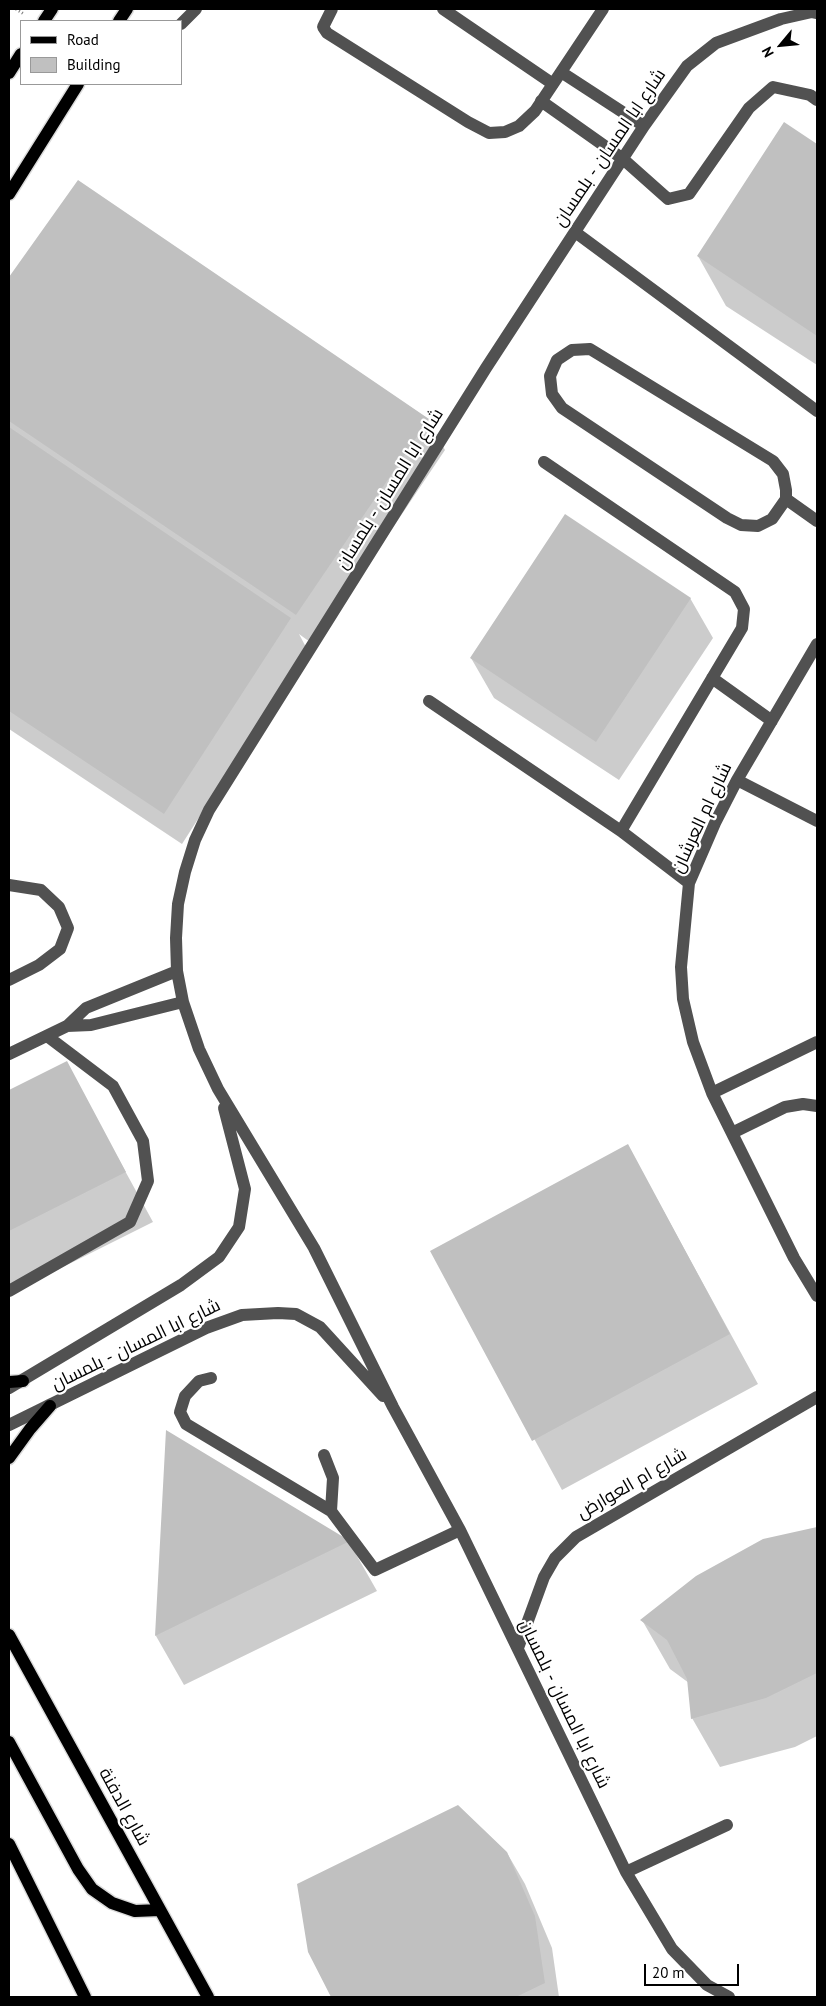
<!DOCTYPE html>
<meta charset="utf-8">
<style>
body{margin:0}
#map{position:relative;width:826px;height:2006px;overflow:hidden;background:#fff;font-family:"PT Sans",sans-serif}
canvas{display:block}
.frame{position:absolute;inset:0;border:10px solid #000;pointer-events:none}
.legend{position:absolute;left:20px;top:20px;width:162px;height:65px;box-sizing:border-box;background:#fff;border:1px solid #999;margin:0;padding:6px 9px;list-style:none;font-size:15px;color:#000}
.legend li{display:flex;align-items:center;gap:10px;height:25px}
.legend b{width:25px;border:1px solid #999}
.north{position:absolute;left:756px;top:20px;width:50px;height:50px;-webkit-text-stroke:4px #fff;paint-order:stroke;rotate:242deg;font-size:14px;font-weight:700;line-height:20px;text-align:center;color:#000}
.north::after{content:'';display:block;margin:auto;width:18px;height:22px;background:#000;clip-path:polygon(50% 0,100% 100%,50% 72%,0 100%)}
.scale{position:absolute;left:644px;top:1964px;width:95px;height:22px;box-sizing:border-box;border:2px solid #000;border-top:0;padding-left:6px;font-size:15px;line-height:18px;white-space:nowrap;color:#000;-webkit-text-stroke:4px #fff;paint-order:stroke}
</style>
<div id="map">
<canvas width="826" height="2006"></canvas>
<div class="frame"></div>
<ul class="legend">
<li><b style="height:6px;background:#000"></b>Road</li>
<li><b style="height:14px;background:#c0c0c0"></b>Building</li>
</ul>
<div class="north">N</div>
<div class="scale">20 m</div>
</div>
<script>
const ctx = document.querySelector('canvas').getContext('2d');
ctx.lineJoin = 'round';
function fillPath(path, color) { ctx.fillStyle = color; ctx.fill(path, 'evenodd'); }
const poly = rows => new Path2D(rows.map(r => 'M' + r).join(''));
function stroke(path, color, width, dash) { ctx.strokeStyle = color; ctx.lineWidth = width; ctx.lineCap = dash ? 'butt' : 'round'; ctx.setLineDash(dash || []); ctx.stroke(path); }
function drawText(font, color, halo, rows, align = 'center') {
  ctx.font = font + ' "PT Sans",Cairo,sans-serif'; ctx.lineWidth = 4.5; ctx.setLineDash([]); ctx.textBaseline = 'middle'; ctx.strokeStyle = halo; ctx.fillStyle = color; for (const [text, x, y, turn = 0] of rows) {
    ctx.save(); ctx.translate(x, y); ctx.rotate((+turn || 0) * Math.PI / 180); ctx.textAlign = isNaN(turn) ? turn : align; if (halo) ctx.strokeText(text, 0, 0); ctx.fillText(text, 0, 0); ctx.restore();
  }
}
const shadow = poly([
 [784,124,817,145,817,365,726,306,698,256],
 [78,182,428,419,445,450,314,645,299,634,307,649,182,844,9,729,9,279],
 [690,598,713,638,619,780,494,698,471,658],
 [66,1063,153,1222,9,1294,9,1091],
 [628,1146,758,1384,562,1490,432,1251],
 [167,1433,349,1542,377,1591,184,1685,156,1636],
 [817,1528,817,1736,795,1747,720,1767,692,1718,689,1683,670,1669,642,1620,763,1540],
 [507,1853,525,1884,552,1948,559,1997,332,1997,309,1951]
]);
const building = poly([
 [784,122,817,144,817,336,697,256],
 [78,180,429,419,296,615,9,421,9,277],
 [9,427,291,618,164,814,9,711],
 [565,514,691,598,596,742,470,658],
 [67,1061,126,1172,9,1231,9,1090],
 [628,1144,730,1334,532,1441,430,1251],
 [166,1430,350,1541,155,1636],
 [817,1527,817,1673,766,1698,691,1719,687,1679,667,1640,640,1620,696,1576,763,1539],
 [458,1805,507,1852,535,1916,545,1983,516,1997,331,1997,308,1952,297,1884]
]);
const path = poly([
 [16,9,24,14]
]);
const minor = poly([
 [332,9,323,27,327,33,468,122,489,133,505,132,519,126,535,111,603,9],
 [443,9,553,84],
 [181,24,196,9],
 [561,72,644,126],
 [541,101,623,159,668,199,689,194,749,108,773,87,810,95,817,100],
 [575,232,817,411],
 [590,349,773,461,783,474,786,490,786,499,772,519,758,526,741,525,727,518,562,408,552,394,550,376,557,360,572,350,590,349],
 [544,462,735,592,744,609,742,628,621,831],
 [786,499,817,521],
 [817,644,737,780,715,823,689,883,681,967,683,999,693,1042,712,1093,794,1258,817,1296],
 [712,678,772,721],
 [429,701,621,831,689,883],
 [737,780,817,821],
 [9,885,41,890,59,907,68,928,60,949,39,965,9,980],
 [67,1026,91,1025,183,1002],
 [9,1054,67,1026,86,1008,177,971],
 [712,1093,817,1042],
 [732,1133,785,1107,803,1104,817,1106],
 [9,1291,130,1222,148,1181,143,1141,113,1086,47,1036],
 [211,1378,199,1381,185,1396,180,1412,186,1424,331,1511,375,1570,460,1530],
 [9,1388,181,1285,219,1257,239,1227,245,1189,224,1108],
 [9,1425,206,1328,242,1315,278,1313,296,1314,320,1327,383,1396],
 [324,1455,333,1478,331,1511],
 [518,1648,544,1577,555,1558,576,1537,817,1397],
 [626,1872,727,1825],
 [729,1997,707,1985,672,1949,626,1872,460,1530,393,1407,314,1248,218,1089,199,1049,183,1002,177,971,176,938,178,904,185,872,195,840,209,810,486,368,644,126,687,66,716,43,781,19,812,12,817,13]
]);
const major = poly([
 [44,21,52,9],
 [119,21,127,9],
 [9,73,21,54],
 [9,194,78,84],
 [9,1382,23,1381],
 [9,1458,30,1429,50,1406],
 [9,1635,208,1997],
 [9,1742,78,1869,92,1889,112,1903,135,1911,160,1910],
 [9,1844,85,1997]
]);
const streetNames = [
 ["شارع ابا المسان - بلمسان",610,148,-56],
 ["شارع ابا المسان - بلمسان",390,489,-58],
 ["شارع ام العرشان",702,818,-65],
 ["شارع ابا المسان - بلمسان",136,1345,-26],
 ["شارع ام العوارض",632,1484,-30],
 ["شارع ابا المسان - بلمسان",564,1704,64],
 ["شارع الدفنة",124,1807,61]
];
fillPath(shadow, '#0003');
fillPath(building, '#c0c0c0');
stroke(major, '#dbdbdb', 15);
stroke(path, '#737373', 3, [1, 2.5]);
stroke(minor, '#515151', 12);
stroke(major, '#000', 12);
drawText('18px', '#000', '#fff', streetNames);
</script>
